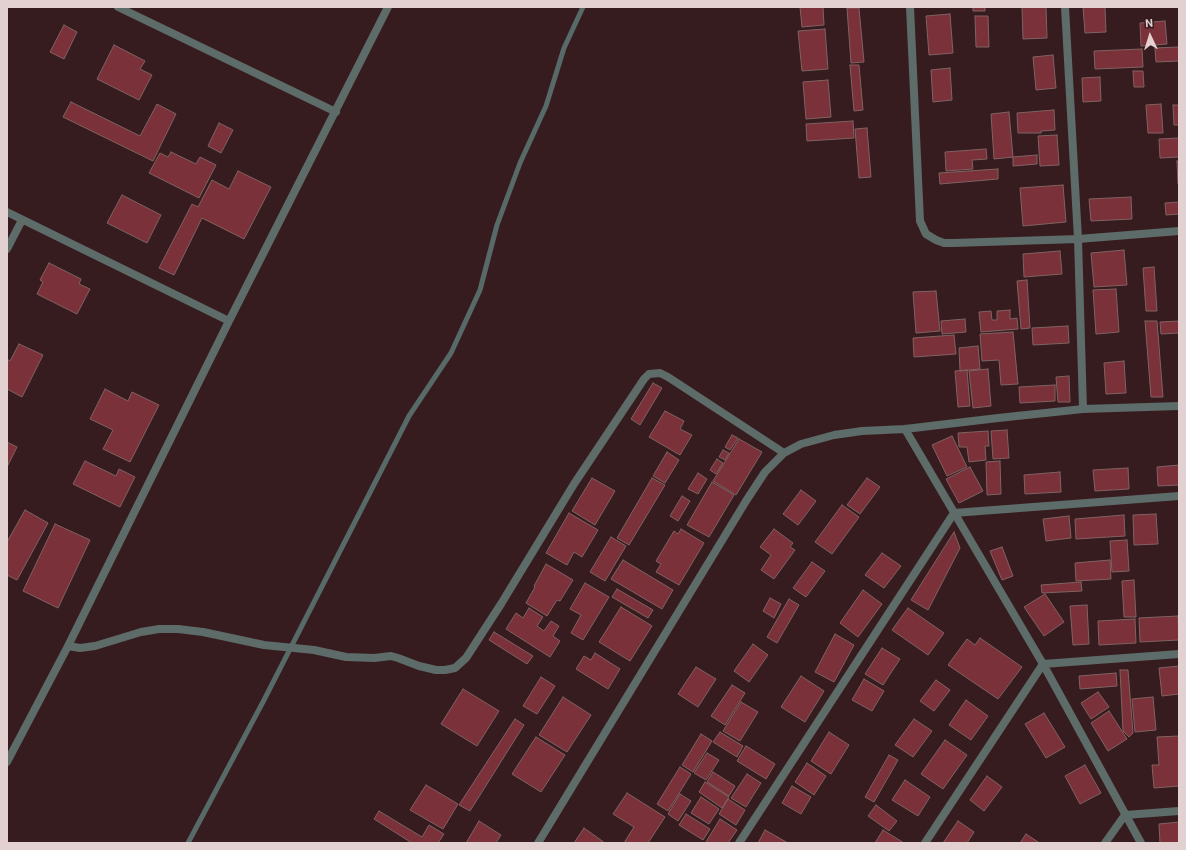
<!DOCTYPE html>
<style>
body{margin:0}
#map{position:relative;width:1186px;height:850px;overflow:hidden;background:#361c1e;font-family:Roboto,sans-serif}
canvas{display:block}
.frame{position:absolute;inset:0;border:8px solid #e3d1d1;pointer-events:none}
.north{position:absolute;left:1130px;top:16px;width:40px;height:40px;-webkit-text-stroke:3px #361c1e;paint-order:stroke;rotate:356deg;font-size:11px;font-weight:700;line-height:16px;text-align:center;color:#e3d1d1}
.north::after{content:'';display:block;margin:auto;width:14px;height:18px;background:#e3d1d1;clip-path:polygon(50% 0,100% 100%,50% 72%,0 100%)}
</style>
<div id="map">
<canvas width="1186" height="850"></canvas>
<div class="frame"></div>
<div class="north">N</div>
</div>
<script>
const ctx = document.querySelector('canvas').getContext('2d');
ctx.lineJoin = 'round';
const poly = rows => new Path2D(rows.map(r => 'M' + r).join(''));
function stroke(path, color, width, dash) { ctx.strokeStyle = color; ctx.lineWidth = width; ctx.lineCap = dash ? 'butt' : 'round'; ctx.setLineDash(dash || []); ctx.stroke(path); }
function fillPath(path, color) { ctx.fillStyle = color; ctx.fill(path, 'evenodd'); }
const stream = poly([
 [188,843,264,700,409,416,451,353,480,290,497,225,520,163,546,106,564,48,583,7]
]);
const building = poly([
 [800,7,823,7,824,25,802,27,800,7],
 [973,7,985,7,985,11,973,11,973,7],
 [1022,7,1046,7,1047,38,1023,39,1022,7],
 [1083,7,1105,7,1106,32,1085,33,1083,7],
 [847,8,859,8,864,62,851,63,847,8],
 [950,14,953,53,929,55,926,16,950,14],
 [975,16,988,16,989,47,976,47,975,16],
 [1165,21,1167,44,1141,46,1140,23,1165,21],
 [64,25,77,32,64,59,50,52,64,25],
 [825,29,828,69,802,71,798,31,825,29],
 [114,45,145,61,140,69,152,75,139,100,97,79,114,45],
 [1179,47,1179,61,1156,62,1155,48,1179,47],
 [1142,49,1143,67,1095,69,1094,51,1142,49],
 [1053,55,1056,88,1036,90,1033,57,1053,55],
 [850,65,859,65,863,110,854,111,850,65],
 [950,68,952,100,933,102,931,70,950,68],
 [1133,71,1143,71,1144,87,1134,87,1133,71],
 [1100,77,1101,101,1083,102,1082,78,1100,77],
 [828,80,831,117,806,119,803,82,828,80],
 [71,102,140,136,157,104,176,114,153,161,63,117,71,102],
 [1161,104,1163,133,1148,133,1146,105,1161,104],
 [1173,105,1179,105,1179,125,1174,125,1173,105],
 [1054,110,1055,130,1041,131,1041,133,1018,133,1017,113,1054,110],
 [1009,112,1013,157,994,159,991,114,1009,112],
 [853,121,854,138,807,141,806,124,853,121],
 [219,123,233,130,221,153,208,146,219,123],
 [867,128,871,177,859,178,855,129,867,128],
 [1057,135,1059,165,1040,166,1038,136,1057,135],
 [1179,138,1179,157,1160,158,1159,139,1179,138],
 [986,149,987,159,972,160,973,169,946,171,945,152,986,149],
 [171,152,196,164,200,157,216,165,199,198,149,173,160,153,168,157,171,152],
 [1037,155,1037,164,1013,166,1013,157,1037,155],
 [1177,161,1179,161,1179,184,1178,184,1177,161],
 [998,169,998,179,940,184,939,173,998,169],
 [238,171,271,187,244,239,202,218,174,275,159,268,192,204,198,207,212,180,229,189,238,171],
 [1063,185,1066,222,1023,226,1020,188,1063,185],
 [122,195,161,215,147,243,107,223,122,195],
 [1131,197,1132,219,1091,221,1089,199,1131,197],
 [1179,202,1179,214,1166,215,1165,203,1179,202],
 [1124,250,1127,285,1094,287,1091,253,1124,250],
 [1060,251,1062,274,1024,277,1023,254,1060,251],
 [49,263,81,279,79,284,90,289,77,314,37,294,43,282,40,280,49,263],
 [1154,267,1157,311,1146,311,1143,268,1154,267],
 [1027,280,1030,328,1021,329,1017,281,1027,280],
 [1116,289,1119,332,1096,334,1093,290,1116,289],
 [936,291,940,331,916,333,913,292,936,291],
 [1010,310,1010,319,1017,318,1018,329,981,332,979,312,991,311,992,320,997,320,997,311,1010,310],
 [965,319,966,332,942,334,941,321,965,319],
 [1145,321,1157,321,1163,397,1151,397,1145,321],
 [1179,321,1179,333,1161,334,1160,322,1179,321],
 [1068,326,1069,343,1033,345,1032,328,1068,326],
 [1013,332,1018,384,1001,385,999,360,982,361,980,334,1013,332],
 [954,335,956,354,914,357,913,338,954,335],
 [19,344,43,355,22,397,7,389,7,359,10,361,19,344],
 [978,346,980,369,960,371,959,348,978,346],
 [1124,361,1126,393,1106,394,1104,363,1124,361],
 [988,369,991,406,973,408,969,371,988,369],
 [967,370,970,406,958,407,955,371,967,370],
 [1069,376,1070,402,1058,402,1056,377,1069,376],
 [653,383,662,388,640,425,631,419,653,383],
 [1055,385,1055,401,1020,403,1019,387,1055,385],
 [105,389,128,401,132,392,159,405,130,462,103,449,113,430,90,419,105,389],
 [665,411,684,421,680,429,692,435,680,455,649,437,665,411],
 [1007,430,1009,458,993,459,991,431,1007,430],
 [988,431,989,446,985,446,986,460,969,462,967,447,959,447,958,433,988,431],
 [732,435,738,438,730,450,725,447,732,435],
 [952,436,967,467,947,476,932,445,952,436],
 [739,439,762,452,736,495,713,481,739,439],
 [7,442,17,447,7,467,7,442],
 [723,450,729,453,725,460,719,457,723,450],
 [667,452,679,460,665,483,653,476,667,452],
 [717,459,723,463,716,474,710,470,717,459],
 [85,461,116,476,119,469,135,477,120,507,73,484,85,461],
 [1000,461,1001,494,987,495,986,462,1000,461],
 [1179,465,1179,485,1158,486,1157,467,1179,465],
 [970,467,983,491,959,503,946,479,970,467],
 [1128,468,1129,489,1095,491,1093,470,1128,468],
 [1060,472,1061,492,1025,494,1024,475,1060,472],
 [698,473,707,479,698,494,688,489,698,473],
 [592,478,615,491,595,525,572,511,592,478],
 [652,478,665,485,629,545,617,538,652,478],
 [867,478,880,487,860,514,847,505,867,478],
 [712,482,734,495,709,537,687,525,712,482],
 [801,490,816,501,798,525,783,514,801,490],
 [682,496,690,501,678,521,670,516,682,496],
 [842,505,859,517,832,554,815,542,842,505],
 [25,510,48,523,17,580,7,575,7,542,25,510],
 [569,513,598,530,582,557,574,552,567,565,546,553,569,513],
 [1156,514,1158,544,1134,545,1133,515,1156,514],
 [1124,515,1125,536,1076,539,1075,519,1124,515],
 [1069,516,1071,538,1046,541,1043,519,1069,516],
 [55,524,90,540,58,608,23,591,55,524],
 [681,529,704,543,679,585,656,572,661,564,656,561,674,531,678,534,681,529],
 [774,529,793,543,790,547,795,550,774,579,761,570,771,555,760,547,774,529],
 [954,532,960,548,928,610,911,600,954,532],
 [611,537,626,546,605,581,590,572,611,537],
 [1127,540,1129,571,1112,572,1110,541,1127,540],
 [1002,547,1013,576,1002,580,990,551,1002,547],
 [882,553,901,566,884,588,865,575,882,553],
 [623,560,673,590,662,609,611,579,623,560],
 [1110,560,1111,579,1076,581,1075,563,1110,560],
 [812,562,825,571,806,597,793,588,812,562],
 [546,564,573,580,560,601,557,600,547,616,526,603,535,587,534,586,546,564],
 [1134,580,1136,617,1124,617,1122,581,1134,580],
 [1081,582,1082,591,1042,593,1041,585,1081,582],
 [585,583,609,597,583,640,571,633,581,615,570,609,585,583],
 [617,589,653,610,648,618,612,597,617,589],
 [863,590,882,604,858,637,840,623,863,590],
 [1045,594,1064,622,1044,636,1024,607,1045,594],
 [770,598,781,604,774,618,763,611,770,598],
 [789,599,799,605,777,643,767,637,789,599],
 [1087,605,1089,644,1073,645,1070,606,1087,605],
 [621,607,652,626,630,661,599,642,621,607],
 [529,608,543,617,537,626,544,631,551,621,559,626,553,636,560,641,550,657,506,629,516,613,523,618,529,608],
 [908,608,944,633,928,655,892,630,908,608],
 [1178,616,1179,640,1140,642,1139,618,1178,616],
 [1135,619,1136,643,1099,645,1098,621,1135,619],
 [494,632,533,656,527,664,489,640,494,632],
 [835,634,854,645,834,682,815,672,835,634],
 [980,638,1022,667,998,699,948,665,967,639,975,645,980,638],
 [753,644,768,655,749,682,734,671,753,644],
 [882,648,900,659,883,685,865,674,882,648],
 [595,653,620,669,608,689,576,669,584,656,591,660,595,653],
 [1179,666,1179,694,1162,696,1159,668,1179,666],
 [696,667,716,679,698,707,678,694,696,667],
 [1120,670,1128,670,1133,733,1129,737,1123,731,1120,670],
 [1116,673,1117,686,1080,689,1079,676,1116,673],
 [801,676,824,691,805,722,781,707,801,676],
 [541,677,555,686,537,714,523,706,541,677],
 [864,679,884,691,872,711,852,700,864,679],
 [936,680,950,690,934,711,920,701,936,680],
 [732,685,745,693,725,725,711,716,732,685],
 [463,689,499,711,477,746,441,724,463,689],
 [1098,692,1109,707,1091,719,1081,703,1098,692],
 [563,697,591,715,567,752,539,735,563,697],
 [1153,697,1156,730,1135,732,1132,699,1153,697],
 [966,700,988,716,971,740,949,725,966,700],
 [741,702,758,712,740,741,723,731,741,702],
 [1109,711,1127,739,1108,751,1091,723,1109,711],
 [1044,713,1065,747,1046,758,1025,724,1044,713],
 [515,719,524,725,470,811,459,805,515,719],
 [914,719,932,731,913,757,895,745,914,719],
 [720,732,743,746,737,757,713,742,720,732],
 [829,732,849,745,831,774,811,761,829,732],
 [701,734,712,741,693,772,682,765,701,734],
 [1179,736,1179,786,1154,788,1152,765,1159,765,1157,737,1179,736],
 [536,737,565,755,541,792,512,774,536,737],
 [945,740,967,755,943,789,921,774,945,740],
 [746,746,775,764,766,779,737,761,746,746],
 [707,753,719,760,706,780,694,773,707,753],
 [889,755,898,760,874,802,865,797,889,755],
 [807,763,826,776,814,795,795,782,807,763],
 [1085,765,1101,793,1080,804,1065,776,1085,765],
 [680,767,691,774,668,811,657,804,680,767],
 [713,772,735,786,729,796,707,782,713,772],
 [747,774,761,783,746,807,731,798,747,774],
 [987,776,1002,787,984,811,970,800,987,776],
 [905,780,930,797,918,816,892,800,905,780],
 [705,782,729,797,722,808,699,792,705,782],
 [426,785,458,804,443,829,410,810,426,785],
 [792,786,811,797,801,814,782,803,792,786],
 [627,793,665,817,648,843,624,843,634,827,613,814,627,793],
 [680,794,691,801,678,821,668,814,680,794],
 [701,797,719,809,709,824,691,813,701,797],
 [728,799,745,810,736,825,719,814,728,799],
 [876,805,897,821,889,831,868,816,876,805],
 [379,811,422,837,429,825,444,834,438,843,412,843,374,819,379,811],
 [686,814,710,829,703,840,679,825,686,814],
 [720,819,737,830,728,843,707,843,706,842,720,819],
 [479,821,501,835,496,843,466,843,479,821],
 [958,821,974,832,967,843,943,843,958,821],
 [1179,822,1179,843,1160,843,1159,824,1179,822],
 [584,828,605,843,574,843,584,828],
 [765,830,788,843,758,843,765,830],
 [883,830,904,843,875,843,883,830],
 [1026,834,1038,842,1040,843,1020,843,1026,834]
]);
const minor = poly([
 [118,7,336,112],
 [910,7,920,221,926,234,936,240,944,243,953,243,1078,239,1179,231],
 [1065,7,1078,239,1083,409],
 [7,212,229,321],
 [7,249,22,220],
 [905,429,1043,664,1141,843],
 [68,646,80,648,95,646,141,632,159,629,178,629,203,632,264,645,314,650,346,657,374,658,391,656,398,658,419,666,436,670,445,670,455,668,466,658,501,604,574,484,644,379,649,374,660,373,668,377,784,453],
 [7,762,68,646,229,321,388,7],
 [538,843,746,501,765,472,784,453,801,444,834,435,862,431,905,429,998,418,1083,409,1179,406],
 [739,843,954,513,1179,496],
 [925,843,1043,664,1179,654],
 [1105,843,1125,815,1179,811]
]);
stroke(stream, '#576a67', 5);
fillPath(building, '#7a3139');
stroke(building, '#816263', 1);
stroke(minor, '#5d6b69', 8);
</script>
